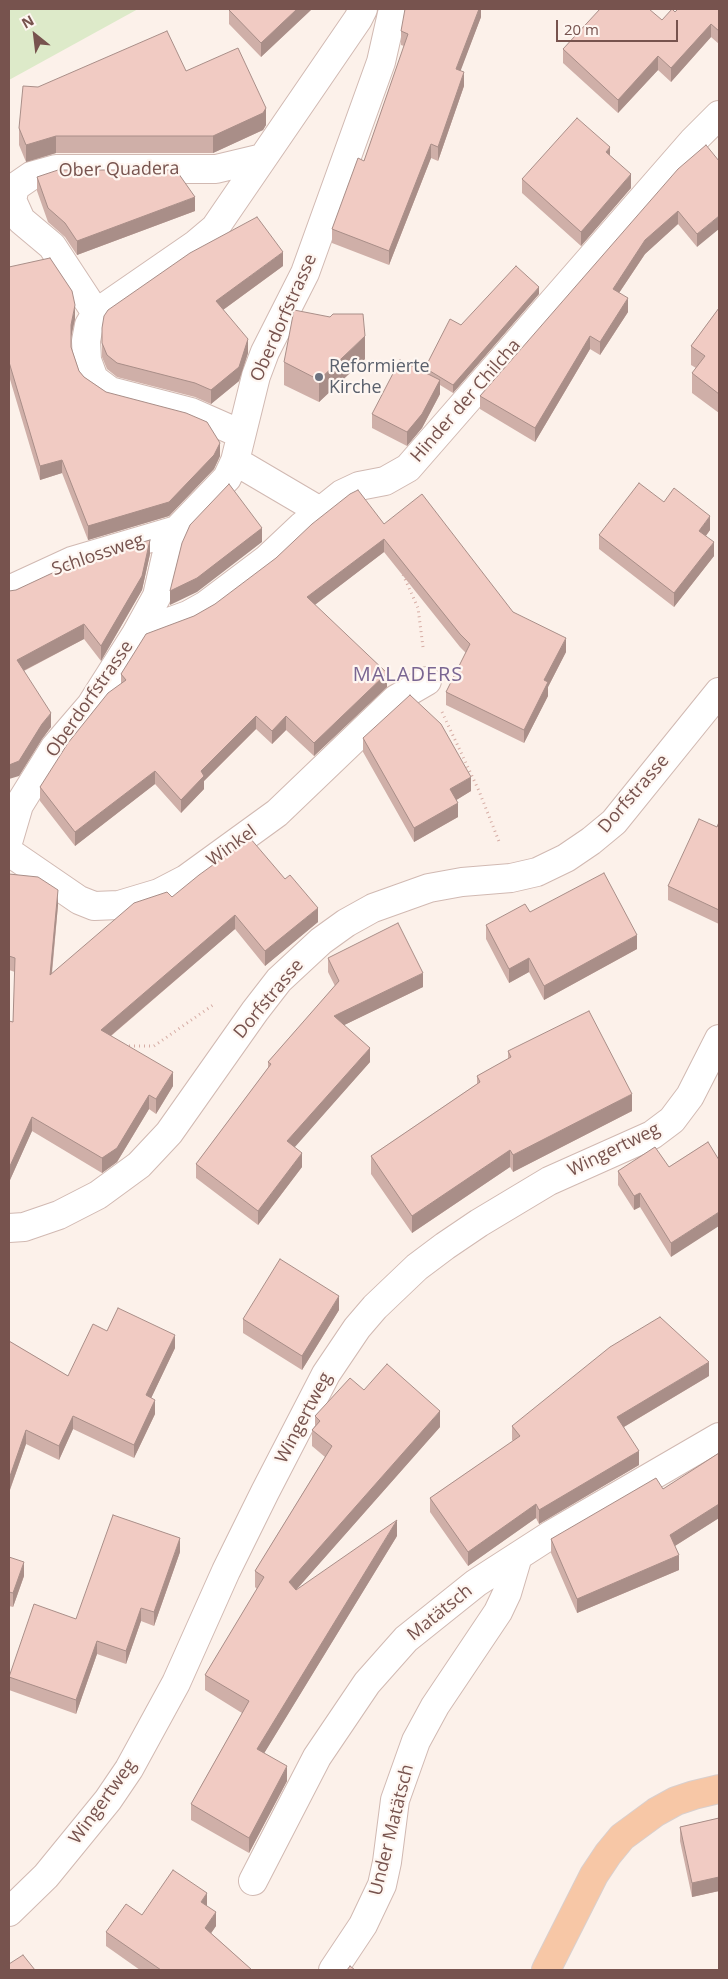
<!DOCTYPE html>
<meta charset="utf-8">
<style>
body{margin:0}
#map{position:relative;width:728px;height:1979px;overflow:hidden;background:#fcf1ea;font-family:"Open Sans",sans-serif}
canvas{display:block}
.frame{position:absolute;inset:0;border:10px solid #77534e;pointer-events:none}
.north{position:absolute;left:10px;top:10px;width:50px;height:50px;-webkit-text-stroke:4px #fef6f1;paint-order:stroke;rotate:331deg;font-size:14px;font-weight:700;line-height:20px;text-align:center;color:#77534e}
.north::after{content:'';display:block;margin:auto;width:18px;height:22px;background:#77534e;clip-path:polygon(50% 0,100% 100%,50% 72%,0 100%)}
.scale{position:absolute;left:556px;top:20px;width:122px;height:22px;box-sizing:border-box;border:2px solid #77534e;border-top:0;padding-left:6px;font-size:15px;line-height:18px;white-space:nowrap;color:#77534e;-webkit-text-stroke:4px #fef6f1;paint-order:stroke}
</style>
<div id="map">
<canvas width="728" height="1979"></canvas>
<div class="frame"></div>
<div class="north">N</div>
<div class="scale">20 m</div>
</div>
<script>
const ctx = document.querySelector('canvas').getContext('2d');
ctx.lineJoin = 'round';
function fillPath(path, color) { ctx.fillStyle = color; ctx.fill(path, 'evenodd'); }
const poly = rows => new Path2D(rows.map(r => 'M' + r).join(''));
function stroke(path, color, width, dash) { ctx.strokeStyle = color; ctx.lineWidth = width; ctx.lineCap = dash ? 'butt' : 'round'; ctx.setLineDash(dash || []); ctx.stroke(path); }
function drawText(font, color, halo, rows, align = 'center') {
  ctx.font = font + ' "Open Sans",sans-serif'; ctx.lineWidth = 4.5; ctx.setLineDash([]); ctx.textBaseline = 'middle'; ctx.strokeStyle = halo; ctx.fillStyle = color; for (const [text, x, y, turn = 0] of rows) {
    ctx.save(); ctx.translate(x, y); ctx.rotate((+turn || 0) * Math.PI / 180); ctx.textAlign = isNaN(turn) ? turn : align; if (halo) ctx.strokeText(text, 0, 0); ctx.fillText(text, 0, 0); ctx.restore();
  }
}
const green = poly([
 [9,9,138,9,9,80]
]);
const path = poly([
 [401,570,418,608,423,647],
 [442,712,479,791,500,844],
 [124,1046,154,1046,213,1005]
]);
const minor = poly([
 [96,313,52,246,21,220,12,200,15,187,31,176,56,169,216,169,262,158],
 [241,434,191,412,110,391,94,379,87,360,86,341,89,325,96,313,196,244,215,228,358,19,363,9],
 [235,461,320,511],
 [9,590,72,561,177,530],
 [136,634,188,615,206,605,267,559,302,526,342,494,359,486,385,481,408,468,693,141,719,115],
 [9,839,19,805,55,747,91,705,136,634,157,596,167,552,177,530,227,478,235,461,256,376,265,352,305,273,381,62,393,9],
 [9,852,79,900,94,906,119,905,159,893,186,879,277,813,396,699,427,681],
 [9,1228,24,1227,59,1215,98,1195,139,1165,169,1133,255,1011,279,980,321,941,346,923,373,908,429,888,462,882,511,878,537,872,566,858,591,841,614,822,719,692],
 [253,1881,317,1757,367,1683,406,1639,476,1583,552,1534,719,1437],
 [9,1912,46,1876,108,1800,129,1769,176,1683,226,1571,265,1492,326,1374,357,1328,375,1307,417,1267,445,1246,479,1223,549,1181,652,1135,672,1120,690,1096,719,1039],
 [333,1970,363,1925,382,1885,387,1862,395,1800,416,1741,435,1706,498,1612,507,1593,518,1556]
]);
const major = poly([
 [546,1970,594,1875,608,1854,622,1837,656,1812,676,1801,694,1795,719,1789]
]);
const wall = poly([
 [230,9,312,9,261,57,229,24,229,10],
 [481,9,481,17,460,71,464,86,438,161,431,158,389,265,332,243,332,229,364,161,404,46,401,45,401,31],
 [719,9,719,44,711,37,671,82,658,70,618,113,563,63,563,49,662,20,675,12],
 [186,71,266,125,263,130,213,153,56,153,26,162,19,145,19,128,38,87],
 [706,145,697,247,678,224,645,254,619,293,628,312,600,355,590,349,535,442,480,409,480,396],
 [610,156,631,188,581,246,522,193,522,179],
 [37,177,195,211,77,255,65,237,48,222,37,191],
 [283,266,223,310,248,353,239,381,211,404,195,397,117,377,107,369,102,357,102,328],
 [9,267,75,319,71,336,71,347,79,371,84,377,106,392,220,456,214,469,169,516,88,540,62,473,40,480,9,376],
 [539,294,453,393,440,385,440,394,422,428,407,446,372,428,372,414,425,372,425,368,461,325],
 [719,308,719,413,692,393,692,373,696,368,691,365,691,346],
 [365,359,319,402,284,385,284,362],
 [664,502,710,530,706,536,714,556,674,607,599,549,599,535],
 [384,524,513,612,566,652,548,687,548,696,524,743,446,705,446,692,466,653,460,647,384,552,314,605,387,687,314,756,286,730,272,744,256,729,204,781,204,789,181,813,155,784,75,846,40,801,40,787,121,684,121,674,194,616],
 [150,554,142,590,101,661,84,639,24,671,51,727,42,739,19,776,16,590],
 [363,738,471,791,456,800,458,817,414,842,363,752],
 [719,822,719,924,668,900,668,886,717,827],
 [9,874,58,905,52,974,172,897,318,922,265,966,235,929,111,1036,173,1086,156,1114,149,1109,117,1162,102,1173,32,1131,10,1180,9,1180,9,1021,13,1022,15,972,9,970],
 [530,912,637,949,544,1000,529,972,509,983,486,939,486,925],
 [328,958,423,987,344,1025,370,1062,294,1147,302,1167,258,1225,196,1178,196,1164,268,1068,268,1062,335,986,328,972],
 [508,1051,632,1111,513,1172,510,1167,412,1233,371,1174,371,1156,477,1084,477,1076,508,1059],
 [708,1142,671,1257,640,1207,634,1210,618,1185,618,1171,669,1167],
 [339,1310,302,1370,243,1333,243,1319],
 [107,1331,175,1348,151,1398,155,1414,134,1458,73,1429,59,1460,26,1444,9,1493,9,1341,68,1376],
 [709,1376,624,1427,639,1465,539,1524,536,1518,468,1566,430,1512,430,1498,513,1441,512,1440,512,1426],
 [364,1390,440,1427,296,1590,397,1536,264,1753,287,1781,249,1853,191,1820,191,1804,242,1713,205,1690,205,1675,257,1589,255,1587,255,1571,325,1457,312,1446,312,1430,315,1426,315,1416],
 [719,1453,719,1518,675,1546,679,1570,577,1613,551,1553,551,1539,663,1489],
 [180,1552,154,1626,141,1621,126,1664,97,1654,76,1714,9,1690,9,1676,76,1619],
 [9,1557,24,1576,13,1607,9,1606],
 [719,1818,719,1891,692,1897,680,1841,680,1827],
 [207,1906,216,1926,211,1933,252,1970,140,1970,106,1946,106,1932,142,1915]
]);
const shadedWall = poly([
 [297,9,312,9,261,57,261,43],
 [479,9,481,9,481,17,456,83,456,69],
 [711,24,711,37,671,82,671,68],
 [658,56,658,70,618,113,618,100],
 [464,72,464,86,438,161,438,147],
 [266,108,266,125,263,130,213,153,213,136],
 [56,136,56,153,26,162,26,145],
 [431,144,431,158,389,265,389,251],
 [610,147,610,162,606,152],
 [631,174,631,188,581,246,581,232],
 [195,197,195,211,77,255,77,241],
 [678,211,678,224,645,254,613,302,613,289,645,240],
 [719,216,719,229,697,247,697,234],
 [283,252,283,266,216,315,216,301],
 [539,287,539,294,453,393,453,385],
 [628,298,628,312,600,355,600,342],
 [75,305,75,319,71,338,71,325],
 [365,336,365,359,319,402,319,380],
 [590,336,590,349,535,442,535,428],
 [248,339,248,353,239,381,211,404,211,390],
 [440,380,440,394,422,428,407,446,407,432],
 [220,443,220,456,214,469,169,516,88,540,88,526],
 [62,460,62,473,40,480,40,466],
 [710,516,710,530,699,545,699,531],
 [262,528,262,542,197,592,170,605,170,591],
 [384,539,384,552,307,611,307,597],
 [150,540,150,554,142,590,101,661,101,646],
 [714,542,714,556,674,607,674,593],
 [84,624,84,639,17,674,17,660],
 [566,638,566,652,548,687,548,696,524,743,524,730,544,680],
 [387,673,387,687,314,756,314,743],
 [51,713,51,727,42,739,19,776,9,779,9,765],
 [256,716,256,729,204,781,204,789,181,813,181,800,201,771],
 [286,716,286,730,272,744,272,731],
 [155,771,155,784,75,846,75,832],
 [471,777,471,791,450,804,450,789],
 [458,803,458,817,414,842,414,828],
 [58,890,58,905,50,990,50,975],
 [318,908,318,922,265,966,265,951],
 [235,915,235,929,101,1044,101,1030],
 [637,935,637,949,544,1000,544,986],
 [529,958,529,972,509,983,509,969],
 [423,973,423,987,334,1030,334,1016],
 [370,1048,370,1062,287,1156,287,1141],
 [173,1072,173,1086,156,1114,156,1099],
 [632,1094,632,1111,513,1172,513,1155],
 [149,1095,149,1109,117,1162,102,1173,102,1158],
 [32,1117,32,1131,10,1180,10,1166],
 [510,1150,510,1167,412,1233,412,1216],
 [302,1153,302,1167,258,1225,258,1211],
 [640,1193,640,1207,634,1210,634,1196],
 [719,1212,719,1226,671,1257,671,1243],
 [339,1296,339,1310,302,1370,302,1356],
 [175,1335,175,1348,146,1409,146,1395],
 [709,1362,709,1376,617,1431,617,1417],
 [155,1400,155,1414,134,1458,134,1445],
 [440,1411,440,1427,289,1598,289,1582],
 [73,1416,73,1429,59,1460,59,1446],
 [26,1430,26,1444,9,1492,9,1479],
 [639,1451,639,1465,539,1524,539,1510],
 [536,1504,536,1518,468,1566,468,1552],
 [719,1504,719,1518,670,1549,670,1535],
 [397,1520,397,1536,257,1765,257,1749],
 [180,1538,180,1552,154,1626,154,1612],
 [679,1555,679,1570,577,1613,577,1599],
 [24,1562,24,1576,13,1607,13,1593],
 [141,1608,141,1621,126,1664,126,1651],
 [97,1641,97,1654,76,1714,76,1700],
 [287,1766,287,1781,249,1853,249,1838],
 [719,1877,719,1891,692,1897,692,1883],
 [207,1893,207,1907,201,1902],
 [216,1912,216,1926,205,1942,205,1928]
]);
const building = poly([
 [230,9,297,9,261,43,229,10,230,9],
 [405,9,479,9,456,69,464,72,438,147,431,144,389,251,332,229,358,158,364,161,408,34,401,31,405,9],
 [600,9,649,9,662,20,672,9,675,12,678,9,719,9,719,31,711,24,671,68,658,56,618,100,563,49,600,9],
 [167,31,186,71,238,48,266,108,263,113,213,136,56,136,26,145,19,128,23,86,38,87,167,31],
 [577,118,610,147,606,152,631,174,581,232,522,179,577,118],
 [706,145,719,161,719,216,697,234,678,211,645,240,613,289,628,298,600,342,590,336,535,428,480,396,678,169,706,145],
 [58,170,176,170,195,197,77,241,65,223,48,208,37,177,58,170],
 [257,217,283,252,216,301,248,339,239,367,211,390,195,383,117,363,107,355,102,343,102,328,104,316,108,310,190,253,257,217],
 [50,258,72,291,75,305,71,325,71,347,79,371,84,377,106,392,186,413,207,422,220,443,214,455,169,502,88,526,62,460,40,466,9,362,9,267,50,258],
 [516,266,539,287,453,385,425,368,450,319,461,325,516,266],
 [719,308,719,394,692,373,705,356,691,346,719,308],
 [294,310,330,317,333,314,363,314,365,336,319,380,284,362,294,310],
 [400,360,440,380,422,414,407,432,372,414,400,360],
 [639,483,664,502,674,488,710,516,699,531,714,542,674,593,599,535,639,483],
 [229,484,262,528,197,578,170,591,182,543,190,525,229,484],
 [358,490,384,524,422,494,513,612,566,638,544,680,548,682,524,730,446,692,470,644,460,634,384,539,307,597,387,673,314,743,286,716,272,731,256,716,201,771,204,776,181,800,155,771,75,832,40,787,68,743,108,693,126,680,121,674,146,634,194,616,215,604,276,558,312,524,350,494,358,490],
 [150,540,142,576,101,646,84,624,17,660,51,713,42,724,19,761,9,765,9,591,16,590,78,561,150,540],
 [410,695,441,724,471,777,450,789,458,803,414,828,363,738,410,695],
 [699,819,717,827,719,822,719,910,668,886,699,819],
 [250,838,285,879,290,875,318,908,265,951,235,915,101,1030,173,1072,156,1099,149,1095,117,1148,102,1158,32,1117,10,1166,9,1165,9,1021,13,1022,15,958,9,956,9,874,38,877,58,890,50,975,134,903,167,892,172,897,199,875,250,838],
 [604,873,637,935,544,986,529,958,509,969,486,925,525,904,530,912,604,873],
 [398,923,423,973,334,1016,370,1048,287,1141,302,1153,258,1211,196,1164,271,1064,268,1062,339,981,328,958,398,923],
 [589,1011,632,1094,513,1155,510,1150,412,1216,371,1156,480,1082,477,1076,511,1057,508,1051,589,1011],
 [708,1142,719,1160,719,1212,671,1243,640,1193,634,1196,618,1171,655,1147,669,1167,708,1142],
 [280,1259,339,1296,302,1356,243,1319,280,1259],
 [118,1308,175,1335,146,1395,155,1400,134,1445,73,1416,59,1446,26,1430,9,1479,9,1341,68,1376,93,1324,107,1331,118,1308],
 [660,1317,709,1362,617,1417,639,1451,539,1510,536,1504,468,1552,430,1498,520,1436,512,1426,610,1347,660,1317],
 [387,1364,440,1411,289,1582,296,1590,397,1520,257,1749,287,1766,249,1838,191,1804,249,1701,205,1675,264,1577,255,1571,332,1446,312,1430,320,1421,315,1416,350,1378,364,1390,387,1364],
 [719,1453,719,1504,670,1535,679,1555,577,1599,551,1539,656,1478,663,1489,719,1453],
 [113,1515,180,1538,154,1612,141,1608,126,1651,97,1641,76,1700,9,1677,34,1604,76,1619,113,1515],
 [9,1557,24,1562,13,1593,9,1592,9,1557],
 [719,1818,719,1877,692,1883,680,1827,719,1818],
 [173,1870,207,1893,201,1902,216,1912,205,1928,252,1970,161,1970,106,1932,126,1904,142,1915,173,1870],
 [23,1955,35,1970,9,1970,9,1964,23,1955],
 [350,1966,355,1970,347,1970,350,1966]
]);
const markers = [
 [319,377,5,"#6b7280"]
];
const streetNames = [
 ["Ober Quadera",119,170,-1],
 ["Oberdorfstrasse",284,318,-66],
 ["Hinder der Chilcha",466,401,-49],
 ["Schlossweg",98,555,-19],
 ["Oberdorfstrasse",90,699,-55],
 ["Dorfstrasse",634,794,-49],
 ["Winkel",232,846,-36],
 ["Dorfstrasse",269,999,-50],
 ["Wingertweg",614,1150,-26],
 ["Wingertweg",304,1418,-62],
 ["Matätsch",440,1613,-39],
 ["Wingertweg",103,1802,-54],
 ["Under Matätsch",392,1830,-76]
];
const worshipNames = [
 ["Reformierte",329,367],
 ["Kirche",329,388]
];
const quarterNames = [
 ["MALADERS",408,675]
];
fillPath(green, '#ddeac9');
stroke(minor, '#d1b9b2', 30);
stroke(major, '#d9cfcd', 30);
stroke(path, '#d6ada5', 3, [1, 4]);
stroke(minor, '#fff', 28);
stroke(major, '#f7c7a6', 28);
fillPath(wall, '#cfafa8');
fillPath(shadedWall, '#a98e88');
fillPath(building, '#f1cbc3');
stroke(building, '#a98e88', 1);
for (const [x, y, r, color] of markers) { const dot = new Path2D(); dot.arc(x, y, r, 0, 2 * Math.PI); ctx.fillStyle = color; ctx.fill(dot); stroke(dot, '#fef6f1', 2); }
drawText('18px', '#77534e', '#fef6f1', streetNames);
drawText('18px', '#5b616d', '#fef6f1', worshipNames, 'left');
ctx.letterSpacing = '1px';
drawText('20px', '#7a6692', '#fef6f1', quarterNames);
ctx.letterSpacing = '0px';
</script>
